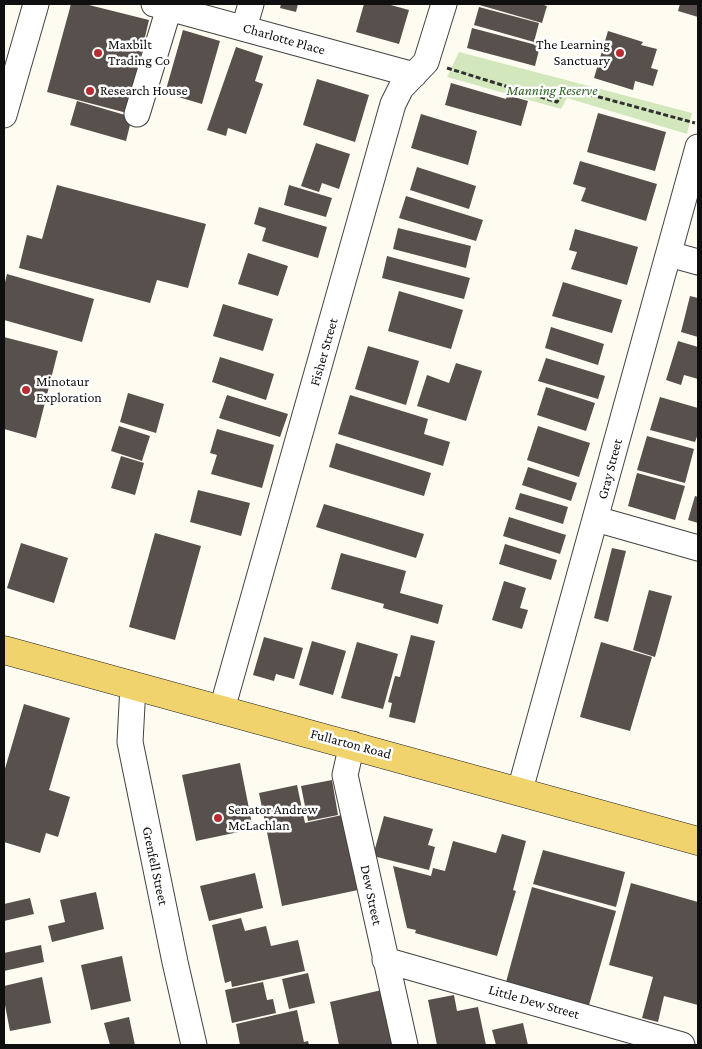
<!DOCTYPE html>
<style>
body{margin:0}
#map{position:relative;width:702px;height:1049px;overflow:hidden;background:#fefcf1;font-family:"Crimson Pro",serif}
canvas{display:block}
.frame{position:absolute;inset:0;border:5px solid #0f0f0f;pointer-events:none}
</style>
<div id="map">
<canvas width="702" height="1049"></canvas>
<div class="frame"></div>
</div>
<script>
const ctx = document.querySelector('canvas').getContext('2d');
ctx.lineJoin = 'round';
function fillPath(path, color) { ctx.fillStyle = color; ctx.fill(path, 'evenodd'); }
const poly = rows => new Path2D(rows.map(r => 'M' + r).join(''));
function stroke(path, color, width, dash) { ctx.strokeStyle = color; ctx.lineWidth = width; ctx.lineCap = dash ? 'butt' : 'round'; ctx.setLineDash(dash || []); ctx.stroke(path); }
function drawText(font, color, halo, rows, align = 'center') {
  ctx.font = font + ' "Crimson Pro",serif'; ctx.lineWidth = 5; ctx.setLineDash([]); ctx.textBaseline = 'middle'; ctx.strokeStyle = halo; ctx.fillStyle = color; for (const [text, x, y, turn = 0] of rows) {
    ctx.save(); ctx.translate(x, y); ctx.rotate((+turn || 0) * Math.PI / 180); ctx.textAlign = isNaN(turn) ? turn : align; if (halo) ctx.strokeText(text, 0, 0); ctx.fillText(text, 0, 0); ctx.restore();
  }
}
const green = poly([
 [459,52,692,113,687,134,567,98,561,109,447,77]
]);
const building = poly([
 [71,4,85,4,149,20,127,113,47,92],
 [281,4,298,4,296,12,280,8],
 [364,4,387,4,409,10,399,44,356,32],
 [476,4,540,4,547,6,542,23],
 [680,4,698,4,698,17,678,11],
 [479,7,539,23,534,42,474,25],
 [472,28,540,46,535,66,467,48],
 [183,30,220,41,202,104,165,93],
 [608,31,643,42,641,45,657,49,651,68,658,70,653,86,635,81,633,90,594,78],
 [236,47,263,56,255,81,263,84,246,134,228,128,226,136,207,130],
 [317,79,369,95,355,142,303,125],
 [451,83,506,99,507,95,528,101,521,126,445,105],
 [77,101,132,117,126,141,70,125],
 [598,113,666,132,655,171,587,152],
 [421,114,477,131,468,165,411,148],
 [316,143,350,154,339,189,322,183,319,192,301,186],
 [580,161,657,184,646,221,581,201,586,188,573,184],
 [417,167,476,186,469,209,410,190],
 [57,185,206,224,188,288,157,280,150,303,19,268,27,235,42,239],
 [289,185,332,198,326,217,284,205],
 [406,196,483,220,476,241,399,218],
 [259,207,327,227,318,258,262,241,266,228,254,224],
 [398,228,471,246,466,268,393,249],
 [575,229,638,247,627,285,571,269,577,252,569,250],
 [248,253,288,266,278,296,238,284],
 [387,256,470,278,464,299,382,278],
 [7,274,94,299,82,342,4,320,4,286],
 [563,282,622,300,612,333,552,316],
 [399,291,463,310,451,349,388,331],
 [690,296,698,298,698,337,681,332],
 [223,304,273,319,263,351,213,336],
 [551,327,604,344,598,365,545,348],
 [4,337,58,351,36,438,4,429],
 [678,341,698,347,698,379,684,375,681,385,666,380],
 [368,346,419,361,406,405,355,389],
 [220,357,274,374,266,400,212,382],
 [546,358,605,376,598,399,538,381],
 [456,363,482,371,466,421,417,406,427,375,449,383],
 [546,387,595,403,586,431,537,415],
 [128,393,164,404,156,433,120,422],
 [227,395,288,414,280,437,219,418],
 [350,395,428,419,424,434,450,442,443,466,338,434],
 [660,397,698,408,698,434,695,442,650,430],
 [119,426,150,436,142,461,111,451],
 [538,426,590,443,579,477,527,460],
 [217,429,274,445,262,488,211,474,217,455,210,453],
 [647,436,694,449,685,483,637,470],
 [336,443,431,473,424,496,329,467],
 [121,456,144,463,135,495,111,488],
 [528,467,577,483,571,501,522,485],
 [637,473,685,486,675,520,628,506],
 [198,490,250,503,241,536,190,522],
 [520,493,568,507,563,524,515,509],
 [695,496,698,497,698,523,688,520],
 [324,504,424,534,416,558,316,527],
 [509,517,566,535,560,554,503,536],
 [155,533,201,546,175,640,129,627],
 [21,543,68,558,54,603,7,588],
 [505,544,557,560,551,580,499,564],
 [612,548,626,551,608,622,594,618],
 [341,553,406,571,400,593,443,605,438,624,383,608,384,604,331,589],
 [504,581,526,588,520,608,528,610,522,629,492,620],
 [649,590,672,596,655,657,633,650],
 [411,635,435,641,415,723,389,717,392,703,388,702,395,676,400,677],
 [264,637,303,648,294,679,276,674,274,681,253,675],
 [312,641,346,651,333,695,299,685],
 [357,642,398,654,383,709,341,698],
 [601,642,652,657,630,731,580,717],
 [24,704,70,718,49,790,70,797,58,837,46,833,40,853,4,842,4,772],
 [240,763,253,829,196,841,182,775],
 [332,780,338,815,308,821,301,786],
 [297,785,305,823,342,815,358,890,282,906,259,793],
 [384,816,433,829,428,845,435,847,429,870,373,856],
 [502,834,526,841,513,890,516,891,497,956,415,933,416,930,407,928,393,866,431,876,433,868,445,871,453,841,496,853],
 [543,850,625,872,616,907,533,884],
 [255,873,263,908,209,921,200,886],
 [631,883,698,902,698,1005,664,996,658,1022,642,1018,653,977,609,965],
 [532,887,616,911,589,1005,506,982],
 [96,892,104,929,52,942,48,926,65,922,60,900],
 [30,898,34,914,4,921,4,904],
 [241,918,245,931,266,926,271,946,298,940,305,971,232,987,231,981,225,983,212,925],
 [41,945,44,962,4,971,4,953],
 [122,956,131,1001,91,1010,81,965],
 [308,973,315,1003,289,1009,282,979],
 [42,977,51,1023,10,1031,4,1000,4,986],
 [263,982,267,1000,273,999,276,1013,232,1023,225,990],
 [386,989,398,1045,339,1045,330,1002],
 [454,995,457,1011,478,1007,486,1045,437,1045,428,1000],
 [297,1010,304,1042,308,1041,309,1045,240,1045,236,1024],
 [129,1017,135,1045,110,1045,104,1023],
 [523,1023,528,1045,496,1045,492,1030]
]);
const path = poly([
 [447,68,557,102,566,88,695,123]
]);
const minor = poly([
 [154,4,414,75],
 [244,28,251,4],
 [137,114,169,8],
 [4,115,36,4],
 [669,254,698,262],
 [596,519,698,548],
 [133,686,130,742,175,962,194,1045],
 [222,709,393,104,401,88,426,62,444,4],
 [352,744,345,775,405,1045],
 [520,790,698,147],
 [385,960,682,1045]
]);
const major = poly([
 [4,650,698,841]
]);
const markers = [
 [98,53,5,"#b82d32"],
 [620,53,5,"#b82d32"],
 [90,91,5,"#b82d32"],
 [26,390,5,"#b82d32"],
 [218,818,5,"#b82d32"]
];
const streetNames = [
 ["Charlotte Place",284,39,16],
 ["Fisher Street",324,352,-74],
 ["Gray Street",610,469,-75],
 ["Fullarton Road",351,744,15],
 ["Grenfell Street",155,866,78],
 ["Dew Street",371,895,78],
 ["Little Dew Street",534,1002,16]
];
const poiNames = [
 ["Maxbilt",108,45],
 ["Trading Co",108,61],
 ["The Learning",610,45,"right"],
 ["Sanctuary",610,61,"right"],
 ["Research House",100,91],
 ["Minotaur",36,382],
 ["Exploration",36,398],
 ["Senator Andrew",228,810],
 ["McLachlan",228,826]
];
const parkNames = [
 ["Manning Reserve",552,91]
];
fillPath(green, '#d2e7bc');
fillPath(building, '#57504c');
stroke(minor, '#424242', 27);
stroke(major, '#202020', 29);
stroke(path, '#313131', 3, [5, 2.5]);
stroke(minor, '#fff', 25);
stroke(major, '#f1d36e', 28);
for (const [x, y, r, color] of markers) { const dot = new Path2D(); dot.arc(x, y, r, 0, 2 * Math.PI); ctx.fillStyle = color; ctx.fill(dot); stroke(dot, '#fff', 2); }
drawText('14px', '#0f0f0f', '#fff', streetNames);
drawText('14px', '#0f0f0f', '#fff', poiNames, 'left');
drawText('italic 14px', '#2e6422', '#fff', parkNames);
</script>
